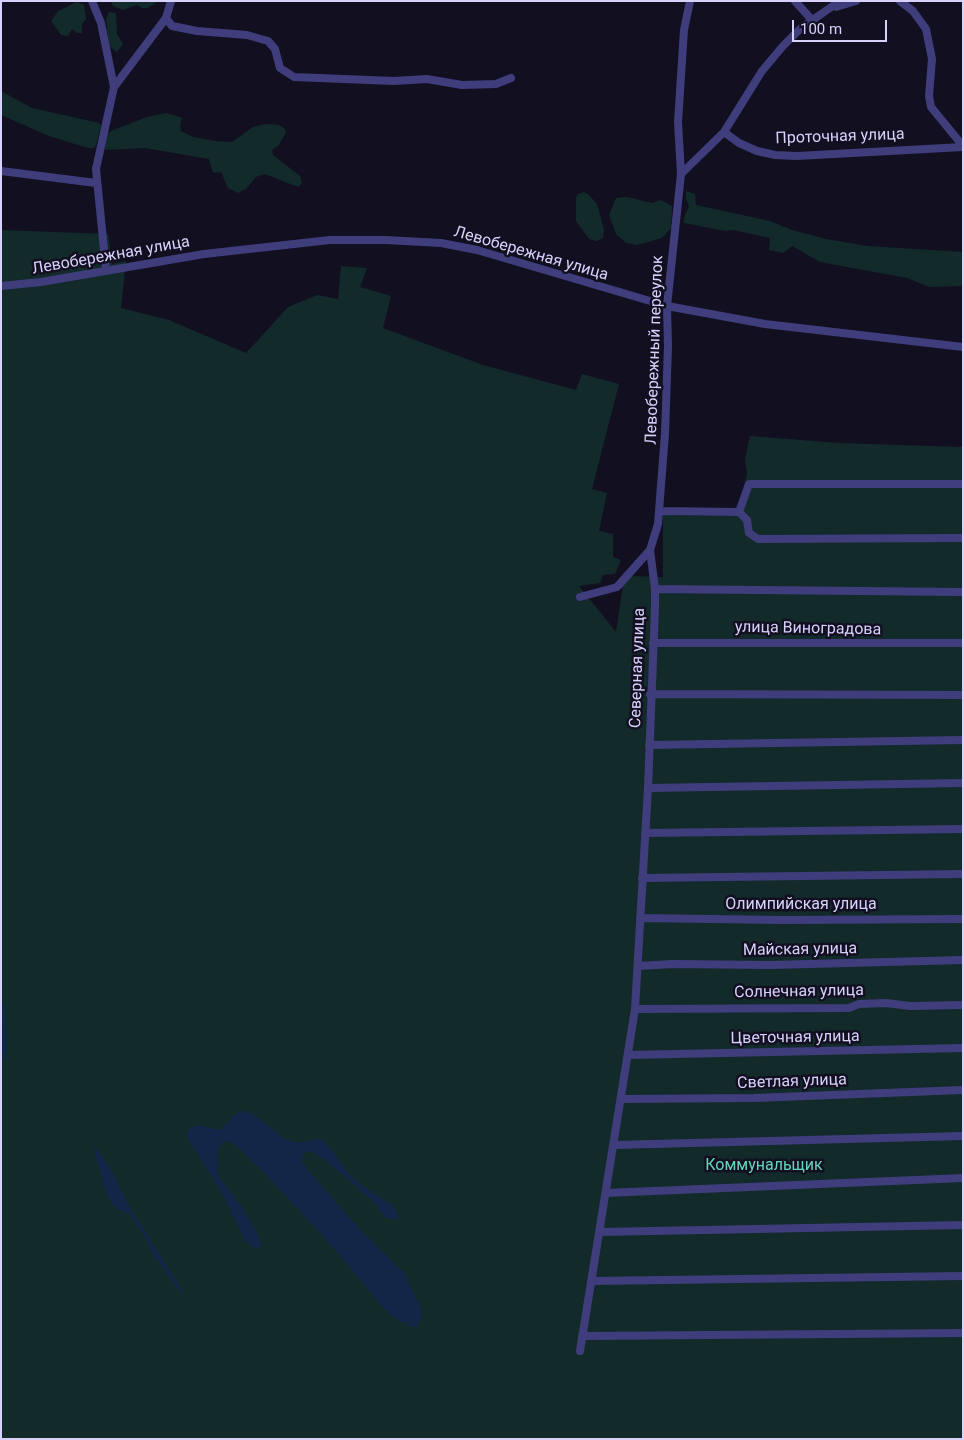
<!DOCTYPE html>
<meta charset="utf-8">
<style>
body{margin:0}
#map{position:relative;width:964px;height:1440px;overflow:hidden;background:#120f21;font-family:Roboto,sans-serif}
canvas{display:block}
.frame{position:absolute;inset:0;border:2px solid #d7d2fc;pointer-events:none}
.scale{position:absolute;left:792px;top:20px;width:95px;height:22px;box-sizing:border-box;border:2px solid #d7d2fc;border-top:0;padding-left:6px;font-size:15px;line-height:18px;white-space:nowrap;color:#d7d2fc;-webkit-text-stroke:4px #120f21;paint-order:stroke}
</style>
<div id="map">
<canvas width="964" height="1440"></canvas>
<div class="frame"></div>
<div class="scale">100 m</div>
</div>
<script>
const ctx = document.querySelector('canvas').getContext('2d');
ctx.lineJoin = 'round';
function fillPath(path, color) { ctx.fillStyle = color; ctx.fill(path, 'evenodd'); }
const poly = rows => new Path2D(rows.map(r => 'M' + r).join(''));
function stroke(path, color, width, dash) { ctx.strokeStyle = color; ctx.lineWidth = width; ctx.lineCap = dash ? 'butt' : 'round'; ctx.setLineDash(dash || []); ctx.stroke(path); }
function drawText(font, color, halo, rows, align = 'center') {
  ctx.font = font + ' Roboto,sans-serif'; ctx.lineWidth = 5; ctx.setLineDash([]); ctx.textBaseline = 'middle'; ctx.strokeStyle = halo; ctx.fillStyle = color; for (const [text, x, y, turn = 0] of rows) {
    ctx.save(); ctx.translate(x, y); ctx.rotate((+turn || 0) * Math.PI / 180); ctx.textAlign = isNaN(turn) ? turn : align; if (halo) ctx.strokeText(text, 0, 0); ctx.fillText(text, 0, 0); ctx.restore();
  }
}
const green = poly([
 [111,1,158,1,148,8,142,8,137,5,123,10,113,6],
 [77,2,84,5,86,19,82,24,82,33,77,33,72,29,68,36,61,35,51,21,58,11],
 [109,12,116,13,117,34,123,44,117,52,109,46,106,19],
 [1,91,32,108,99,123,101,126,96,145,94,148,88,148,49,136,1,115],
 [167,113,182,118,180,125,181,131,193,137,215,141,232,142,253,127,265,124,279,125,284,128,286,133,278,146,272,150,273,155,300,176,302,183,298,187,265,174,256,177,246,189,238,193,228,188,221,172,213,173,209,159,145,148,105,150,106,134,113,130,147,117],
 [686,191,695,194,696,205,770,221,792,230,826,239,868,246,963,252,963,286,929,287,907,278,820,262,792,246,783,253,769,250,770,238,734,230,725,231,684,223,684,218,689,206,686,199],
 [584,192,588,194,597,204,604,230,603,238,596,241,589,239,576,221,576,198,578,194],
 [627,197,652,203,661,200,672,206,671,228,662,238,637,245,626,243,616,234,609,215,616,198],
 [1,230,108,234,112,264,126,261,121,308,169,320,246,353,288,307,317,295,338,299,341,266,367,268,360,287,391,296,383,328,483,365,576,390,582,374,619,384,592,489,607,493,599,531,613,534,613,557,621,560,615,574,603,575,600,583,579,586,616,632,623,585,631,576,663,577,663,515,735,516,747,475,745,459,750,436,839,443,963,447,963,1439,1,1439]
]);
const water = poly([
 [1,999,5,1010,7,1058,4,1058,1,1045],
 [241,1111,252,1113,285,1139,298,1143,320,1138,330,1148,347,1172,361,1185,391,1204,397,1212,398,1220,386,1218,371,1199,326,1161,313,1152,304,1152,301,1160,307,1169,365,1235,404,1273,420,1306,422,1318,417,1327,409,1326,389,1314,323,1236,263,1172,232,1142,224,1141,217,1150,218,1176,242,1207,256,1231,262,1246,256,1249,245,1241,224,1197,187,1137,189,1128,197,1125,221,1130,233,1116],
 [95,1147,112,1171,131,1210,182,1289,184,1297,155,1257,142,1232,129,1214,119,1210,111,1203,105,1189,94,1151]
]);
const street = poly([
 [92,1,101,23,114,87,96,169,106,270],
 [795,1,812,20],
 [900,1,913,11,926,29,932,59,929,96,931,107,963,146],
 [836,7,856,1],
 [166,18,172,26,197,31,247,35,268,41,275,49,280,68,294,77,394,81,427,79,462,85,496,84,511,78],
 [114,87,166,18,171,1],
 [724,132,739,143,757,151,775,155,797,156,963,147],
 [1,171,96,183],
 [681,174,724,132,762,71,783,46,801,28,840,1],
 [1,286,41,282,204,254,330,240,386,240,441,243,477,250,667,306,765,324,963,347],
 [660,511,739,512,747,520,749,533,758,539,963,538],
 [739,512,749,484,963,484],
 [655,589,963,592],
 [580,597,617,587,650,550,658,524,665,434,668,346,667,306,681,174,678,122,684,30,690,1],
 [653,643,963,643],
 [650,694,963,695],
 [649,745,963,740],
 [648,788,963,783],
 [645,833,963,829],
 [642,878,963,874],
 [640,918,782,920,963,919],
 [639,966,672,964,771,965,963,960],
 [635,1009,849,1008,859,1004,886,1003,910,1006,963,1005],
 [628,1055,963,1048],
 [621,1099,754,1098,963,1090],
 [614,1145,963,1136],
 [606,1193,963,1178],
 [599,1232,963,1225],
 [591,1281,963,1276],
 [582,1336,963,1333],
 [580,1351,635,1009,648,788,655,608,655,589,650,550]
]);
const streetNames = [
 ["Проточная улица",840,137,-2],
 ["Левобережная улица",531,254,16],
 ["Левобережная улица",111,256,-10],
 ["Левобережный переулок",655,350,-88],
 ["улица Виноградова",808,629,1],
 ["Северная улица",638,668,-88],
 ["Олимпийская улица",801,905],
 ["Майская улица",800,950,-1],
 ["Солнечная улица",799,992,-1],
 ["Цветочная улица",795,1038,-1],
 ["Светлая улица",792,1082,-2]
];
const parkNames = [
 ["Коммунальщик",764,1166]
];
fillPath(green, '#122b2a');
fillPath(water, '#122747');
stroke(street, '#403d7d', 8);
drawText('16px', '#d7d2fc', '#120f21', streetNames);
drawText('16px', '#64d7ba', '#120f21', parkNames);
</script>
